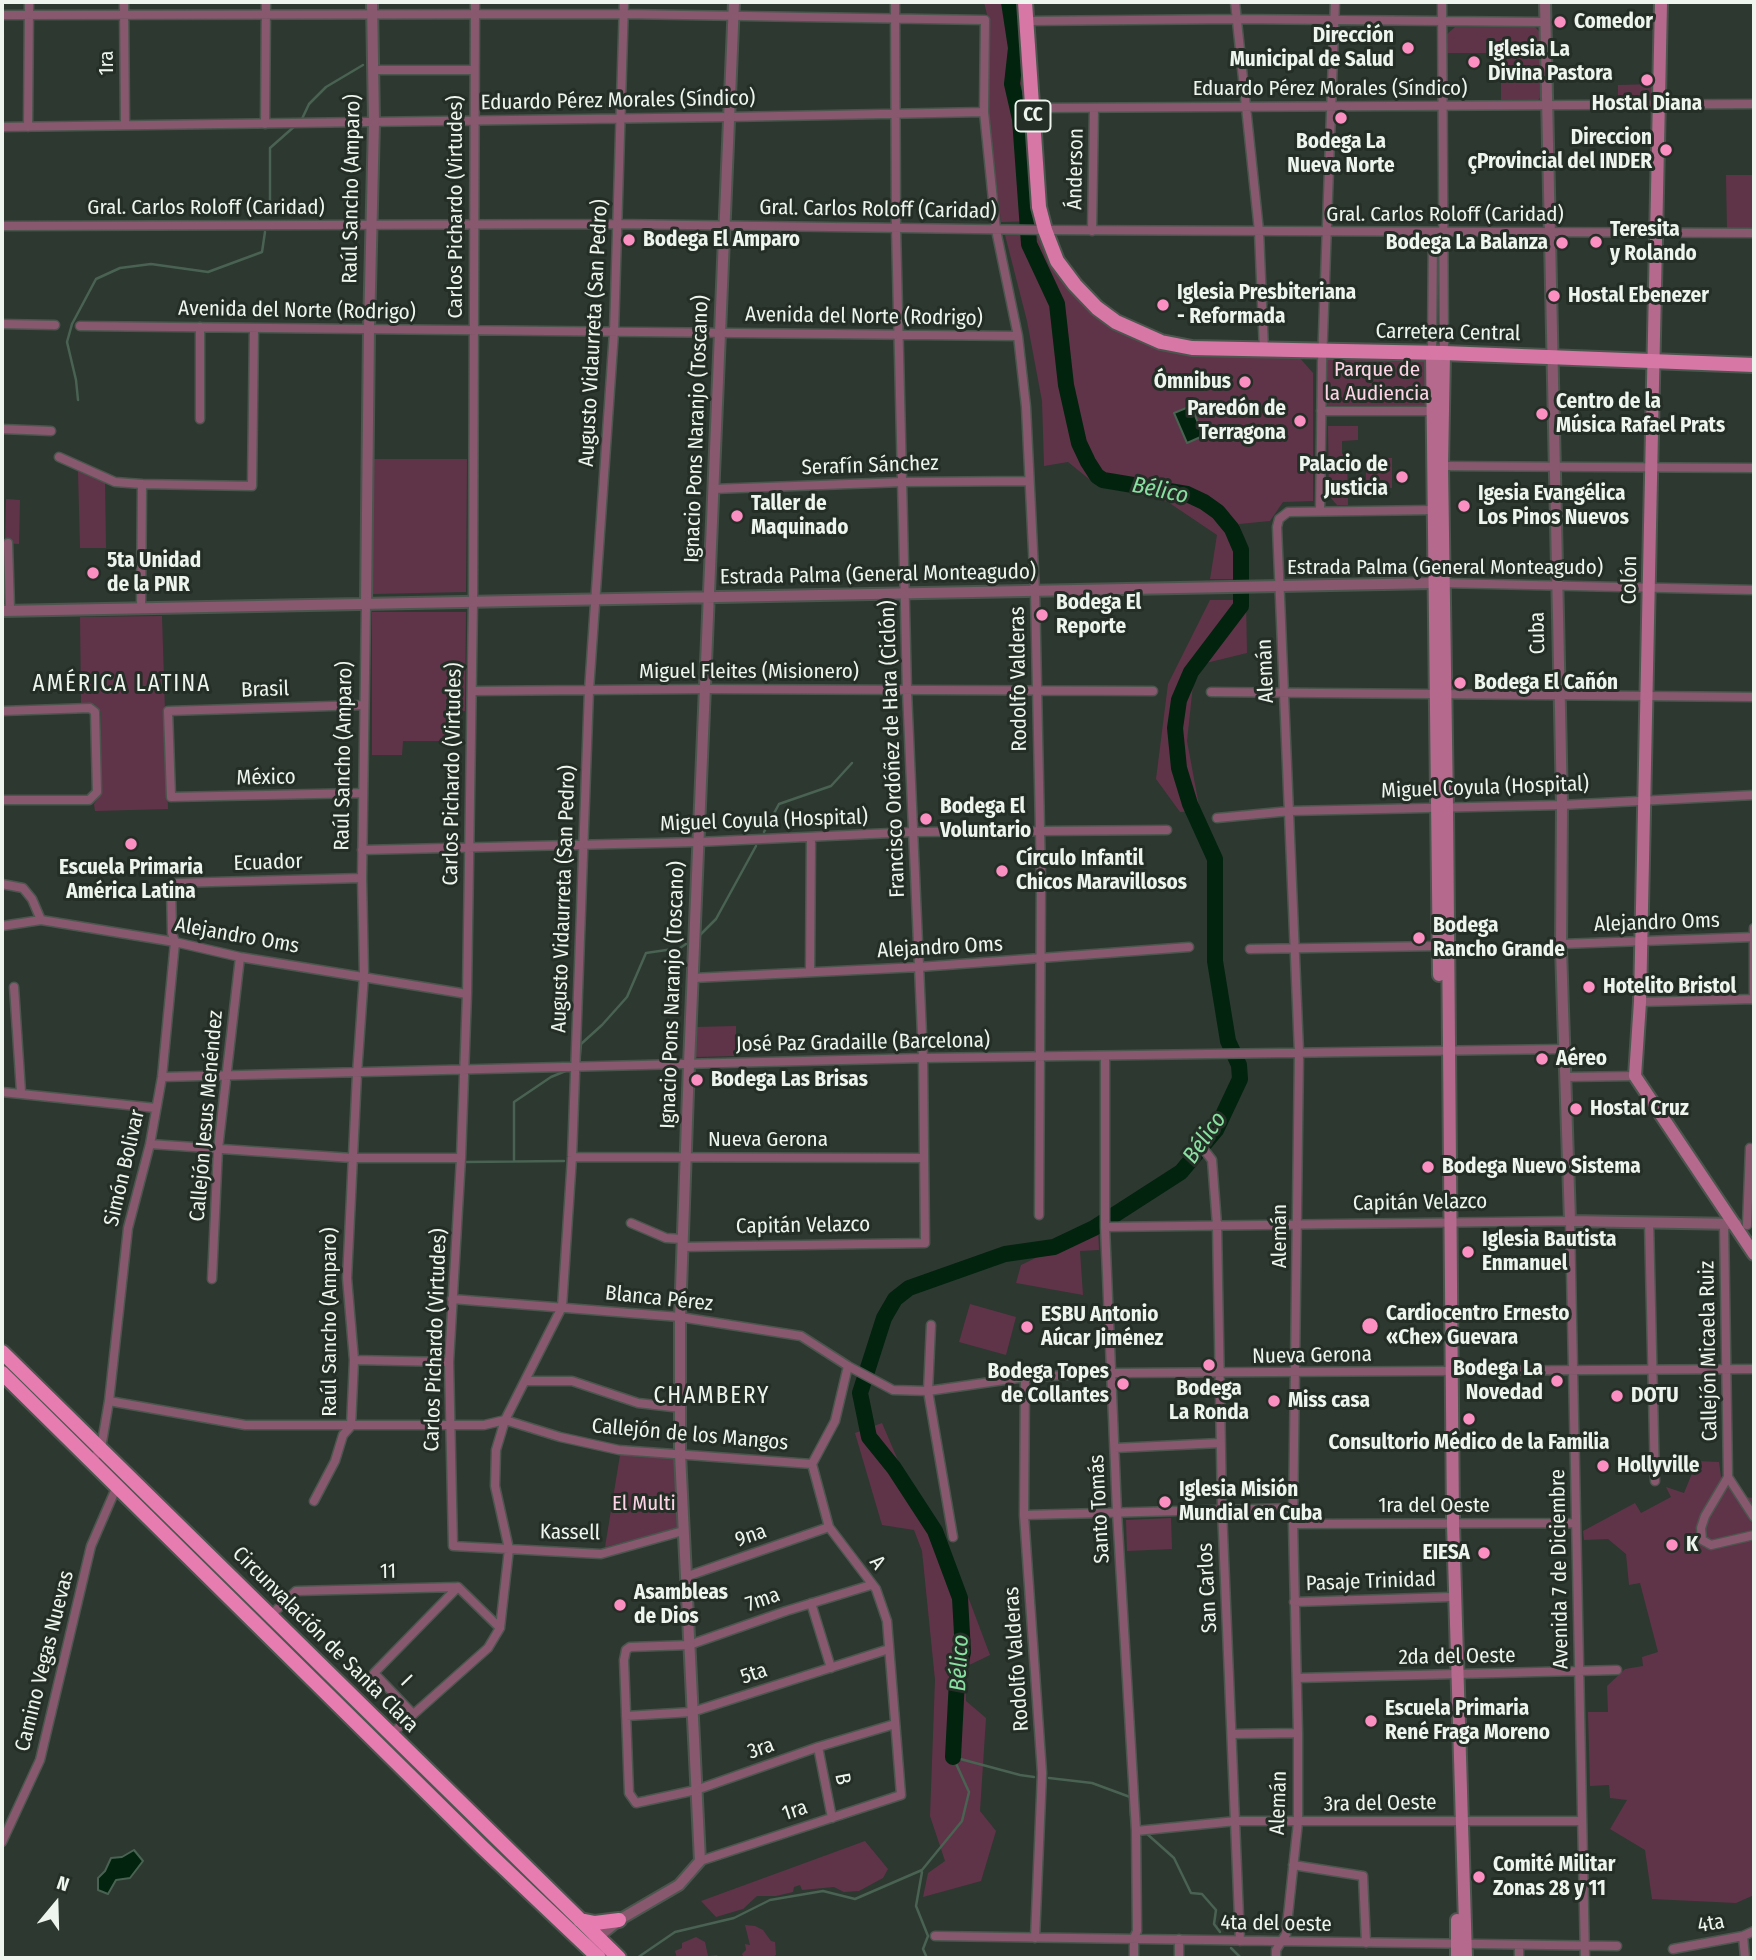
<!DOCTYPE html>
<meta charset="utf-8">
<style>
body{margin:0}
#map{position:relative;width:1756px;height:1960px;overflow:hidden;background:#2d3830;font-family:"Fira Sans Condensed",sans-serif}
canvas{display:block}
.frame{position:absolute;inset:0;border:4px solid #eef5ef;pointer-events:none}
.north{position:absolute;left:21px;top:1869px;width:70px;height:70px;-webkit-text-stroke:5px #242e26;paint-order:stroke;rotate:19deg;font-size:19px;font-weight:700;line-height:28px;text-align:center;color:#eef5ef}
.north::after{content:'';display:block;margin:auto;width:24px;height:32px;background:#eef5ef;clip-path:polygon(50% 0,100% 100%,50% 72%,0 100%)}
</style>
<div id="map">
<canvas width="1756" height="1960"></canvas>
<div class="frame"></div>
<div class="north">N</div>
</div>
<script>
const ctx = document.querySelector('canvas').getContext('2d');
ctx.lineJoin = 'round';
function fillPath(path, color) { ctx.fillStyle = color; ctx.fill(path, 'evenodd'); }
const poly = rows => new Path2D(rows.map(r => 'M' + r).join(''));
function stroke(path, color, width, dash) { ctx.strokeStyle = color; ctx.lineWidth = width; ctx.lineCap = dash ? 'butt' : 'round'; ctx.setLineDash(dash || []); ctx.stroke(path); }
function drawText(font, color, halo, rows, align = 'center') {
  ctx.font = font + ' "Fira Sans Condensed",sans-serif'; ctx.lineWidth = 6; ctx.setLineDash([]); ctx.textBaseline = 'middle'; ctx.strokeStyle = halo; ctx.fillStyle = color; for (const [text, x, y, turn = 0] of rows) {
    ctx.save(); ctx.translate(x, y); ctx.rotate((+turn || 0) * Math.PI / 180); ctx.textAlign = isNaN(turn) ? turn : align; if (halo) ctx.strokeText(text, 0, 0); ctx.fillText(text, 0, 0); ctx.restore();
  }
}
const green = poly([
 [984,2,1020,2,1030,191,1037,221,1001,222,988,114,988,19],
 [1455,27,1535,27,1542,34,1542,96,1535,103,1501,103,1501,53,1447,53,1447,34],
 [1654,84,1654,102,1618,102,1618,85],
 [1726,175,1754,175,1754,231,1727,231],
 [1005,235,1041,235,1055,269,1143,342,1171,352,1193,356,1299,357,1313,373,1313,501,1283,502,1270,521,1239,524,1249,551,1246,579,1210,579,1217,535,1168,502,1094,483,1068,462,1044,466,1042,401,1027,321],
 [1428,356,1427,406,1324,405,1325,357],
 [1328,426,1358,426,1358,440,1342,441,1342,454,1347,454,1348,505,1337,505,1329,496],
 [1366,458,1374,458,1375,464,1379,467,1383,464,1383,458,1392,458,1392,488,1366,488],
 [373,459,467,459,466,592,373,594],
 [78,471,105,482,106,548,80,548],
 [6,499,20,500,19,544,5,543],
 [1210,600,1246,600,1247,653,1206,663,1193,685,1187,741,1200,811,1180,812,1156,779,1168,684],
 [372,612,466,612,465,711,453,712,453,735,450,741,403,741,402,755,372,755],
 [162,616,168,809,95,811,94,804,101,794,101,712,94,704,81,704,80,617],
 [736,1026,736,1056,695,1057,694,1027],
 [1098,1228,1099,1250,1080,1251,1083,1295,1016,1283,1021,1265],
 [970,1304,1016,1317,1006,1355,959,1342],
 [882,1423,906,1479,937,1526,970,1602,990,1655,965,1667,966,1701,986,1718,980,1811,996,1831,981,1881,923,1897,928,1873,945,1861,930,1816,935,1680,922,1551,914,1530,882,1525,855,1433],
 [620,1455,675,1458,677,1529,605,1547],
 [1697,1461,1719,1462,1721,1477,1736,1496,1754,1498,1754,1895,1736,1903,1652,1899,1645,1850,1610,1829,1627,1800,1610,1798,1609,1785,1590,1786,1588,1712,1608,1712,1607,1686,1625,1669,1643,1666,1642,1657,1658,1652,1640,1583,1629,1585,1626,1554,1608,1539,1584,1540,1583,1531,1635,1503,1641,1513,1671,1497,1666,1487,1684,1493],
 [112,1473,120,1474,418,1769,417,1774],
 [1171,1518,1172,1549,1127,1551,1126,1520],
 [865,1841,888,1869,883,1878,859,1891,844,1892,834,1887,802,1890,800,1885,794,1887,793,1892,776,1896,757,1896,743,1909,716,1917,701,1901],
 [745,1925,755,1926,763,1930,771,1941,775,1942,776,1955,771,1958,744,1958,742,1954,746,1950,745,1944,750,1945],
 [696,1937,705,1942,708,1956,717,1955,719,1958,677,1958,675,1951,682,1948,682,1943]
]);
const water = poly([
 [1191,406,1199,425,1208,422,1212,432,1187,443,1174,413,1191,406],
 [134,1850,143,1861,130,1878,116,1880,108,1894,98,1890,98,1878,105,1871,111,1858,122,1857,134,1850]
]);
const stream = poly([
 [2,38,3,36],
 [301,121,309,104,326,87,363,65],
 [270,212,270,148,296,125],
 [78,400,76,380,67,342,72,324,96,279,120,268,151,264,208,272,262,252,265,232],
 [764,832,779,804,831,786,852,763],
 [698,937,716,919,756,846],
 [579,1063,581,1044,602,1025,627,997,646,953,680,948,686,944],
 [514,1161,514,1102,551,1077,568,1070],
 [464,1162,564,1161],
 [953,1757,1020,1775,1034,1777],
 [1049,1778,1092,1783,1130,1797,1131,1816],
 [1146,1833,1174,1858,1191,1893,1202,1894,1216,1910,1214,1924,1220,1932],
 [922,1872,916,1906,928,1936,923,1949,927,1958],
 [1231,1948,1241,1958],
 [637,1958,675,1932,734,1918,770,1900,823,1891,855,1899,922,1870,962,1821,969,1792,953,1757]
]);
const river = poly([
 [953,1757,957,1680,963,1652,960,1598,935,1531,894,1468,869,1437,860,1393,884,1318,895,1299,909,1288,1005,1254,1054,1247,1094,1228,1181,1172,1216,1130,1240,1079,1239,1065,1228,1041,1215,961,1215,859,1190,804,1179,768,1175,728,1179,700,1191,672,1241,606,1241,550,1232,529,1218,512,1204,502,1187,494,1103,480,1097,476,1088,462,1079,443,1066,385,1057,304,1029,244,1020,119,1012,84,1016,48,1009,2]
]);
const minor = poly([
 [124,2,125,125],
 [475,2,473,602,467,994,461,1158,449,1362,453,1546,601,1554,683,1531],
 [1235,2,1259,231,1264,351],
 [1442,2,1444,353],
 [2,15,624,14,985,20,984,112,996,230,1018,336,1026,407,1035,591,1041,878,1039,1215],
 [1027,21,1236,19,1546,22],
 [373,70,473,70],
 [1032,108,1754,104],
 [265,124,266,2],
 [2,127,729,117,984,112],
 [28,127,29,2],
 [2,226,617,224,1045,230,1754,233],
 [1092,231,1094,108],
 [2,324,55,325],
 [80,326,1018,336],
 [1432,353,1433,232],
 [1321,411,1432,411],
 [200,419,200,327],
 [2,429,51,431],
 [59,457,115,482,142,484],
 [1442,466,1754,468],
 [713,489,903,482,1028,481],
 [1320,511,1322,363,1335,2],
 [8,543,10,610],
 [1442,583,1754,590],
 [141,608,142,484,252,486,254,328],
 [472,691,705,689,1153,691],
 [1211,692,1754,697],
 [2,711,90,708,95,712,97,792,89,800,2,800],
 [362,793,171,797,168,711,364,705],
 [1217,818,1290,811,1562,805,1754,795],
 [362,850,698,842,913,832,1167,830],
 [2,884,23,888,32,899,41,920],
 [2,926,41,920,175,942,240,957,467,994],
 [1754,928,1754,1000],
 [1561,944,1754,937],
 [1250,949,1439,946],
 [810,972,811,837],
 [693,978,919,967,1189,947],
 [14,987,21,1092],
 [1640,1002,1754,999],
 [1105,1057,1105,1227,1117,1512,1136,1831,1137,1931,1134,1938,1134,1958],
 [162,1077,923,1058,1564,1049],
 [1565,1077,1635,1076],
 [2,1092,156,1108],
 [150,1144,352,1158,461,1158],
 [1205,1151,1212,1160,1217,1225,1222,1509,1240,1941],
 [572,1157,922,1158],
 [1649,1222,1655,1481],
 [631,1223,666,1238,683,1239],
 [1724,1224,1728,1477,1705,1516,1701,1528,1702,1540,1711,1545,1754,1535],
 [1747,1225,1750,1148],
 [1105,1227,1570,1221,1585,1958],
 [682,1247,925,1243,923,1058,907,691,896,228,895,2],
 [212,1279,218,1149,240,957],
 [452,1299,680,1317,801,1336,848,1366,893,1390,928,1391,1025,1377,1112,1373,1754,1369],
 [931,1325,928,1391,953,1537],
 [354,1360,449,1362],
 [1025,1377,1024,1515,1042,1773,1035,1938],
 [526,1381,572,1381,638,1403,681,1408],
 [109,1401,245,1425,484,1425,505,1420,560,1437,619,1450,812,1464],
 [1115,1448,1220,1443],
 [92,1461,101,1448,109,1401,128,1228,150,1144,162,1077,175,942,172,933,171,886,175,883,362,878],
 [1728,1477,1754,1517],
 [314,1501,335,1461,343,1435,351,1426,354,1360,347,1278,357,1074,364,975,362,878,366,604],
 [1024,1515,1293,1508],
 [1293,1524,1576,1523],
 [685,1577,829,1527],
 [871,1585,786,1611,689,1645,630,1647,626,1650,624,1660,629,1793,636,1803,696,1790,818,1747,895,1724],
 [1294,1602,1450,1597],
 [811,1603,831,1668],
 [270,1616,296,1591,458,1587,500,1628],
 [1297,1678,1617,1670],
 [413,1714,374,1673,458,1587],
 [626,1716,692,1712,889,1649],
 [1233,1734,1298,1733],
 [390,1735,488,1648,500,1628,509,1549,495,1486,496,1450,505,1420,562,1307,572,1157,589,690,614,332,624,2],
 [818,1747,832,1818],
 [1136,1831,1236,1821,1582,1821],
 [2,1842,40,1760,91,1546,117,1486],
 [700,1861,901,1795,887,1621,876,1589,829,1527,812,1464,835,1421,848,1366],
 [1293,1865,1363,1876,1366,1943],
 [935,1936,1617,1946],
 [1743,1936,1745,1958],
 [1179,1939,1179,1958],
 [1519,1945,1519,1958],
 [1673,1949,1743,1936,1754,1931],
 [1276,1958,1276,1950,1286,1934,1298,1822,1298,1733,1293,1524,1299,1052,1277,527,1279,519,1288,512,1433,510]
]);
const tertiary = poly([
 [1545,2,1562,805,1561,949,1570,1221,1736,1224],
 [366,604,369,329,374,122,372,2],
 [2,611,1434,583],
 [594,1940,619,1920,679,1885,700,1861,680,1454,680,1317,689,1064,734,2]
]);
const secondary = poly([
 [1661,2,1640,1002,1635,1076,1754,1254],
 [1432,353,1439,975],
 [1444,353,1442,466,1447,807,1453,1523,1466,1958],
 [1457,1920,1457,1958]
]);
const primary = poly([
 [1025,2,1039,207,1045,230,1057,261,1075,285,1097,308,1116,322,1161,342,1192,348,1444,353,1754,365]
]);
const trunk = poly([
 [2,1352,619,1958],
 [2,1373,482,1847,599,1958],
 [580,1920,595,1923,619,1920]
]);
const markers = [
 [1560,22,7,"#fc8fc2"],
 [1408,48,7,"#fc8fc2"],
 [1474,62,7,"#fc8fc2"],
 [1647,80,7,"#fc8fc2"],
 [1341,118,7,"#fc8fc2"],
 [1666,150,7,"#fc8fc2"],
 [629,240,7,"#fc8fc2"],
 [1596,242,7,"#fc8fc2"],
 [1562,243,7,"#fc8fc2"],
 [1554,296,7,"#fc8fc2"],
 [1163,305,7,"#fc8fc2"],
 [1245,382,7,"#fc8fc2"],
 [1542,414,7,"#fc8fc2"],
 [1300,421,7,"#fc8fc2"],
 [1402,477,7,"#fc8fc2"],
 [1464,506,7,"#fc8fc2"],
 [737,516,7,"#fc8fc2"],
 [93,573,7,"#fc8fc2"],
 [1042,615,7,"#fc8fc2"],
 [1460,683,7,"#fc8fc2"],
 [926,819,7,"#fc8fc2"],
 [131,844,7,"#fc8fc2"],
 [1002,871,7,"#fc8fc2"],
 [1419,938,7,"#fc8fc2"],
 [1589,987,7,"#fc8fc2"],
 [1542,1059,7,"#fc8fc2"],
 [697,1080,7,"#fc8fc2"],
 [1576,1109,7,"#fc8fc2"],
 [1428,1167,7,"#fc8fc2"],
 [1468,1252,7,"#fc8fc2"],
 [1370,1326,9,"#fc8fc2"],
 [1027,1327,7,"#fc8fc2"],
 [1209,1365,7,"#fc8fc2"],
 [1557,1381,7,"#fc8fc2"],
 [1123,1384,7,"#fc8fc2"],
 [1617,1396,7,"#fc8fc2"],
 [1274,1401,7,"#fc8fc2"],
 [1469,1419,7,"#fc8fc2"],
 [1603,1466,7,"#fc8fc2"],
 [1165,1502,7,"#fc8fc2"],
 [1672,1545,7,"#fc8fc2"],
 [1484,1553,7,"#fc8fc2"],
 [620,1605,7,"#fc8fc2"],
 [1371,1721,7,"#fc8fc2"],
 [1479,1877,7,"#fc8fc2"]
];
const shields = [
 [1033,116,35]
];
const shieldNames = [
 ["CC",1033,116]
];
const poiNames = [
 ["Comedor",1574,22],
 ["Dirección",1394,36,"right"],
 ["Municipal de Salud",1394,60,"right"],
 ["Iglesia La",1488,50],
 ["Divina Pastora",1488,74],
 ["Hostal Diana",1647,104,"center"],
 ["Direccion",1652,138,"right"],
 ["çProvincial del INDER",1652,162,"right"],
 ["Bodega La",1341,142,"center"],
 ["Nueva Norte",1341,166,"center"],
 ["Teresita",1610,230],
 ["y Rolando",1610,254],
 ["Bodega El Amparo",643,240],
 ["Bodega La Balanza",1548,243,"right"],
 ["Iglesia Presbiteriana",1177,293],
 ["- Reformada",1177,317],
 ["Hostal Ebenezer",1568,296],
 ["Ómnibus",1231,382,"right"],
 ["Centro de la",1556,402],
 ["Música Rafael Prats",1556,426],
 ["Paredón de",1286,409,"right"],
 ["Terragona",1286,433,"right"],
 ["Palacio de",1388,465,"right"],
 ["Justicia",1388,489,"right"],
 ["Igesia Evangélica",1478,494],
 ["Los Pinos Nuevos",1478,518],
 ["Taller de",751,504],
 ["Maquinado",751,528],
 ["5ta Unidad",107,561],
 ["de la PNR",107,585],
 ["Bodega El",1056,603],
 ["Reporte",1056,627],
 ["Bodega El Cañón",1474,683],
 ["Bodega El",940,807],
 ["Voluntario",940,831],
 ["Círculo Infantil",1016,859],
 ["Chicos Maravillosos",1016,883],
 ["Escuela Primaria",131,868,"center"],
 ["América Latina",131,892,"center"],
 ["Bodega",1433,926],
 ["Rancho Grande",1433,950],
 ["Hotelito Bristol",1603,987],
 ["Aéreo",1556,1059],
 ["Bodega Las Brisas",711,1080],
 ["Hostal Cruz",1590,1109],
 ["Bodega Nuevo Sistema",1442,1167],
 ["Iglesia Bautista",1482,1240],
 ["Enmanuel",1482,1264],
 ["Cardiocentro Ernesto",1386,1314],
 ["«Che» Guevara",1386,1338],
 ["ESBU Antonio",1041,1315],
 ["Aúcar Jiménez",1041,1339],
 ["Bodega La",1543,1369,"right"],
 ["Novedad",1543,1393,"right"],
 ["Bodega Topes",1109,1372,"right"],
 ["de Collantes",1109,1396,"right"],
 ["Bodega",1209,1389,"center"],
 ["La Ronda",1209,1413,"center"],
 ["DOTU",1631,1396],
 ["Miss casa",1288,1401],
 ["Consultorio Médico de la Familia",1469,1443,"center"],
 ["Hollyville",1617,1466],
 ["Iglesia Misión",1179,1490],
 ["Mundial en Cuba",1179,1514],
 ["K",1686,1545],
 ["EIESA",1470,1553,"right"],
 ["Asambleas",634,1593],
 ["de Dios",634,1617],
 ["Escuela Primaria",1385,1709],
 ["René Fraga Moreno",1385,1733],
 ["Comité Militar",1493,1865],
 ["Zonas 28 y 11",1493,1889]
];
const streetNames = [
 ["1ra",107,63,-90],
 ["Eduardo Pérez Morales (Síndico)",1330,89],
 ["Eduardo Pérez Morales (Síndico)",618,101,-1],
 ["Ánderson",1076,169,-89],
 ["Raúl Sancho (Amparo)",352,189,-89],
 ["Carlos Pichardo (Virtudes)",456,207,-90],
 ["Gral. Carlos Roloff (Caridad)",206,208],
 ["Gral. Carlos Roloff (Caridad)",878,210,1],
 ["Gral. Carlos Roloff (Caridad)",1445,215],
 ["Avenida del Norte (Rodrigo)",297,311,1],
 ["Avenida del Norte (Rodrigo)",864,317,1],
 ["Augusto Vidaurreta (San Pedro)",594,333,-87],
 ["Carretera Central",1448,333,1],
 ["Ignacio Pons Naranjo (Toscano)",697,429,-88],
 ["Serafín Sánchez",870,466,-2],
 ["Estrada Palma (General Monteagudo)",1445,568],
 ["Estrada Palma (General Monteagudo)",878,575,-1],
 ["Colón",1630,580,-89],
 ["Cuba",1538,633,-91],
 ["Alemán",1266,671,-92],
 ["Miguel Fleites (Misionero)",749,672],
 ["Rodolfo Valderas",1019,679,-91],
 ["Brasil",265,690,-2],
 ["Francisco Ordóñez de Hara (Ciclón)",893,749,-92],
 ["Raúl Sancho (Amparo)",344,756,-89],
 ["Carlos Pichardo (Virtudes)",453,774,-89],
 ["México",266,778,-1],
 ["Miguel Coyula (Hospital)",1485,788,-2],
 ["Miguel Coyula (Hospital)",764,821,-2],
 ["Ecuador",268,863,-2],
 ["Augusto Vidaurreta (San Pedro)",564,899,-88],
 ["Alejandro Oms",1657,923,-2],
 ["Alejandro Oms",237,936,10],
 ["Alejandro Oms",940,948,-3],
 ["Ignacio Pons Naranjo (Toscano)",673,995,-88],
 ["José Paz Gradaille (Barcelona)",863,1043,-1],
 ["Callejón Jesus Menéndez",207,1116,-85],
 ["Nueva Gerona",768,1140],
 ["Simón Bolivar",125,1168,-77],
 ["Capitán Velazco",1420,1203,-1],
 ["Capitán Velazco",803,1226,-1],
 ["Alemán",1280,1236,-90],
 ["Blanca Pérez",659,1299,6],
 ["Raúl Sancho (Amparo)",330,1322,-90],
 ["Carlos Pichardo (Virtudes)",436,1340,-88],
 ["Callejón Micaela Ruiz",1709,1351,-91],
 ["Nueva Gerona",1312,1356,-1],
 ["Callejón de los Mangos",690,1435,5],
 ["1ra del Oeste",1434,1506],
 ["Santo Tomás",1100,1509,-93],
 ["Kassell",570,1533,1],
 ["9na",751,1536,-19],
 ["A",877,1563,53],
 ["Avenida 7 de Diciembre",1560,1569,-91],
 ["11",388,1572,-1],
 ["Pasaje Trinidad",1371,1582,-2],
 ["San Carlos",1208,1588,-93],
 ["7ma",763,1600,-19],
 ["Circunvalación de Santa Clara",325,1640,45],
 ["2da del Oeste",1457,1657,-1],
 ["Rodolfo Valderas",1017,1659,-94],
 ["Camino Vegas Nuevas",45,1661,-76],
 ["5ta",754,1674,-18],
 ["I",406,1681,46],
 ["3ra",761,1749,-19],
 ["B",842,1779,79],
 ["Alemán",1279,1803,-88],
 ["3ra del Oeste",1380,1804,-1],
 ["1ra",795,1811,-18],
 ["4ta del oeste",1276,1924,1],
 ["4ta",1711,1924,-10]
];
const parkNames = [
 ["Parque de",1377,370],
 ["la Audiencia",1377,394],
 ["El Multi",644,1504]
];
const waterNames = [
 ["Bélico",1160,491,12],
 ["Bélico",1205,1138,-55],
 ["Bélico",960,1663,-87]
];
const neighbourhoodNames = [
 ["AMÉRICA LATINA",122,685],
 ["CHAMBERY",712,1397]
];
fillPath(green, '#5f3448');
fillPath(water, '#02230e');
stroke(water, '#496252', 2);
stroke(stream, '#496252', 2.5);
stroke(river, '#02230e', 16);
stroke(minor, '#4c564f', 11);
stroke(tertiary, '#4c564f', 14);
stroke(secondary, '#4c564f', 16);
stroke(primary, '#4c564f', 18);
stroke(trunk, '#4c564f', 18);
stroke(minor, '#88586e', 8);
stroke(tertiary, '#88586e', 10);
stroke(secondary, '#b56a8d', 12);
stroke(primary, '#d777a5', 14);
stroke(trunk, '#e67cb0', 14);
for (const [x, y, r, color] of markers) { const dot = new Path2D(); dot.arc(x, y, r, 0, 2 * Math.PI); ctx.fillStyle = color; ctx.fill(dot); stroke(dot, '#242e26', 2.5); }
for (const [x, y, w] of shields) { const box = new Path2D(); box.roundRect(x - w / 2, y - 15.5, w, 31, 5); ctx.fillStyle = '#242e26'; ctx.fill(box); stroke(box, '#eef5ef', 2); }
drawText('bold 19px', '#eef5ef', null, shieldNames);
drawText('bold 21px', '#eef5ef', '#242e26', poiNames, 'left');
drawText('21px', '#eef5ef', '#242e26', streetNames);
drawText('21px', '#fdd4e5', '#242e26', parkNames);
drawText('italic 23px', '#89e1a1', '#242e26', waterNames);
ctx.letterSpacing = '2px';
drawText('23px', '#eef5ef', '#242e26', neighbourhoodNames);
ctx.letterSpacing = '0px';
</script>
